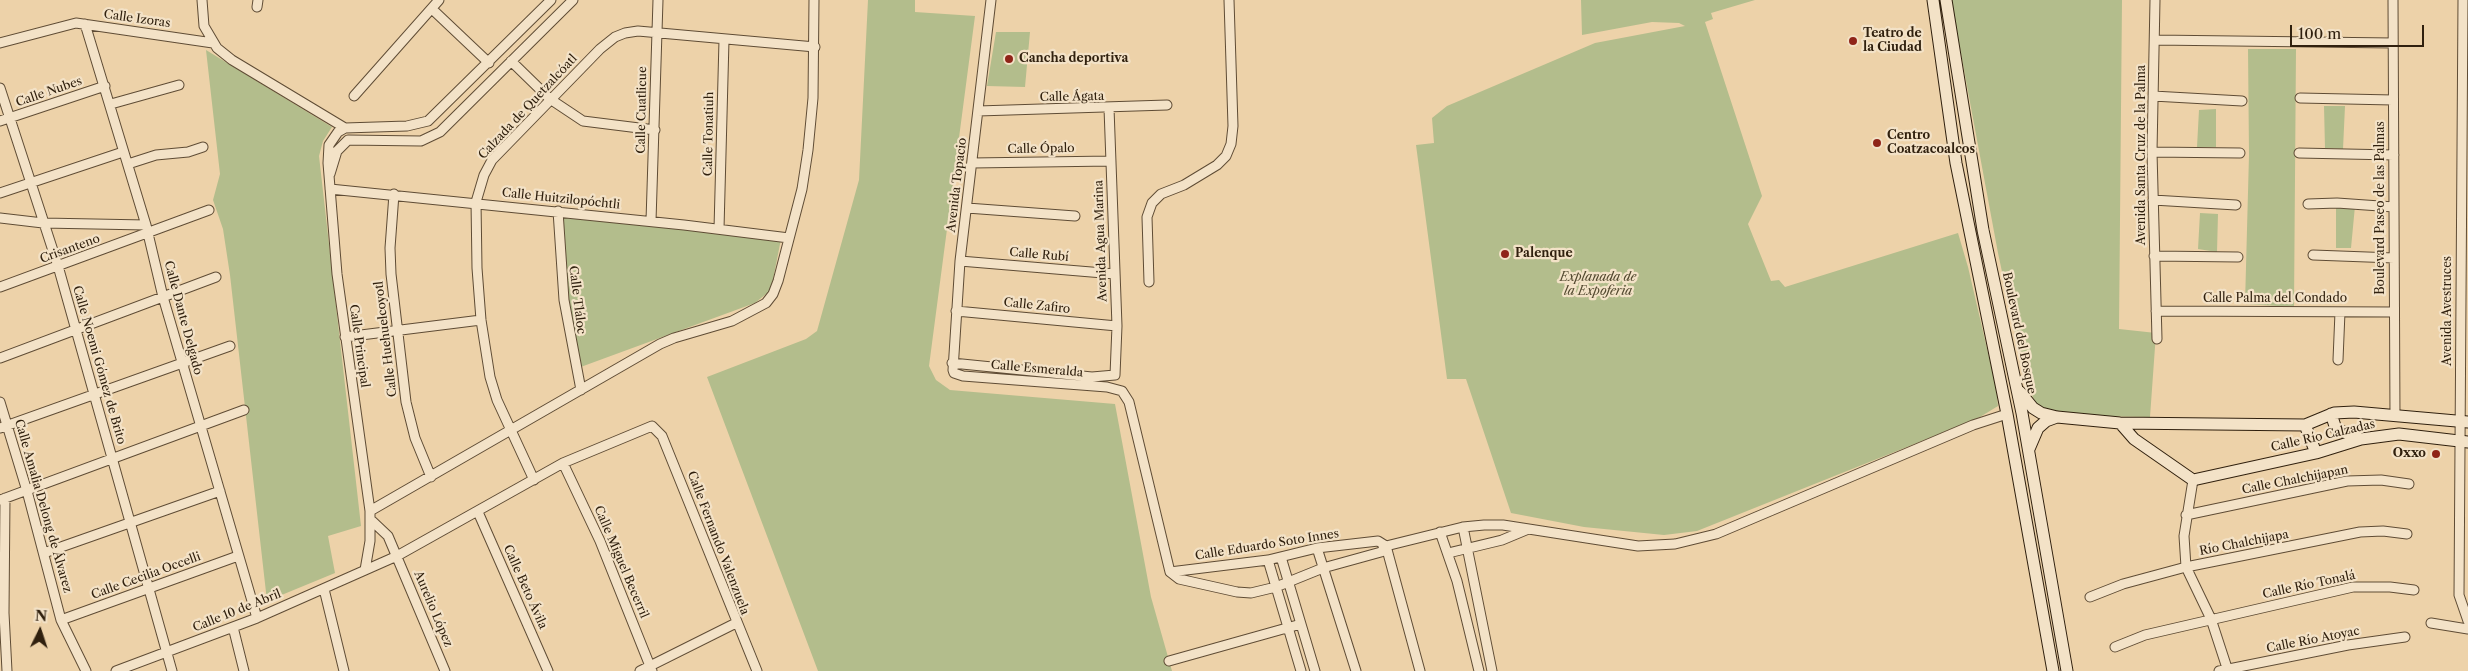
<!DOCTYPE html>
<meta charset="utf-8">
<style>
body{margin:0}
#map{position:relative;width:2468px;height:671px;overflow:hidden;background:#edd2a9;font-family:"Libre Caslon Text",serif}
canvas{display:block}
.north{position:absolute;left:15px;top:606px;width:50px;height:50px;-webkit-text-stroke:4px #f3e2c7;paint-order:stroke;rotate:4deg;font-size:14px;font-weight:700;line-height:20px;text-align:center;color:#30200e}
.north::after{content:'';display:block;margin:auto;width:18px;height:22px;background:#30200e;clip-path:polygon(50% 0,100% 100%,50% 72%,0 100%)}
.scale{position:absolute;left:2290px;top:25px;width:134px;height:22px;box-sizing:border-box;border:2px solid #30200e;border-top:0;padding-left:6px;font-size:15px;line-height:18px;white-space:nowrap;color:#30200e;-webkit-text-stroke:4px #f3e2c7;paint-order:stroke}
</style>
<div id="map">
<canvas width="2468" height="671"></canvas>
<div class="north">N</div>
<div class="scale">100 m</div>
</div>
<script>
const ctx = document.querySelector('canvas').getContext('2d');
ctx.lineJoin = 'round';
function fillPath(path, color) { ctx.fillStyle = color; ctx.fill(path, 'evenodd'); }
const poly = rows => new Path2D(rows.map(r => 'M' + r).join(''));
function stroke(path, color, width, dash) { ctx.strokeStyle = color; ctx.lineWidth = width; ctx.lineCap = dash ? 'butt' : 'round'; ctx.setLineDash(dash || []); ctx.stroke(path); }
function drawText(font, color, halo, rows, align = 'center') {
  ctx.font = font + ' "Libre Caslon Text",serif'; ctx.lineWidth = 4.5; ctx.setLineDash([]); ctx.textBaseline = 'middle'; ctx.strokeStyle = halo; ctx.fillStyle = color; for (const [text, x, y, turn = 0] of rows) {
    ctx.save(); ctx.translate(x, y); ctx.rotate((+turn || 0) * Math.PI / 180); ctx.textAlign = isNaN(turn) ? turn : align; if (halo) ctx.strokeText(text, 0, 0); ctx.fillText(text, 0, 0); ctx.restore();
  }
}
const green = poly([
 [868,0,915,0,915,12,975,16,929,366,936,380,950,390,1115,404,1151,597,1172,671,818,671,707,377,806,339,817,331,859,180],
 [1581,0,1755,0,1711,13,1713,19,1705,22,1762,196,1748,224,1771,281,1779,280,1785,287,1958,233,1968,267,1996,387,1998,406,1980,417,1912,445,1697,531,1664,535,1584,527,1511,513,1466,379,1447,379,1416,145,1434,143,1432,118,1447,106,1595,43,1685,26,1679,23,1652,22,1582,35],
 [1951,0,2122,0,2119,329,2156,333,2150,417,2088,416,2049,410,2035,403,2023,370,1998,253],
 [996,32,1030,32,1025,87,987,86],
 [2248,49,2296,49,2294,307,2245,304,2249,155],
 [206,50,332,127,323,141,319,156,361,526,328,536,335,573,267,601,230,275,223,229,213,200,220,174],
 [2324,106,2345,106,2343,149,2325,148],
 [2216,109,2216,147,2197,147,2199,110],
 [2336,205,2355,206,2351,248,2336,248],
 [2200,213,2218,214,2217,252,2198,249],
 [562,216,781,239,771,290,755,303,578,368,566,287]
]);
const street = poly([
 [202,0,204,26,217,48,232,60,345,128],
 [991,0,960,261,953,370,954,373,963,376,1107,387,1122,391,1129,402,1170,572],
 [2155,0,2152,152,2157,339],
 [2393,0,2395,415],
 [2463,0,2459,595,2468,621],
 [257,7,258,0],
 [432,9,489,63],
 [85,24,146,225,163,297,257,618],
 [2155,40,2393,43],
 [0,43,76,23,213,43],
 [511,61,550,99,583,121,655,130],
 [0,88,58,266,172,671],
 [354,96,439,0],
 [2153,96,2242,101],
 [2300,98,2393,100],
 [111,104,179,85],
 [978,111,1167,105],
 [0,121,105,86],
 [2152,152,2240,153],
 [2299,153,2394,155],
 [972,163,1111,161],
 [128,164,156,155,188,152,203,147],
 [330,174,337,151,348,140,421,141,440,132,573,0],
 [330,189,684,225,789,238],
 [0,193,123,152],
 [394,194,390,248,391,274,406,402,415,438,431,477],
 [2153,200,2236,205],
 [2308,204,2337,203,2394,207],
 [967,208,1075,216],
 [558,211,564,300,581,390],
 [0,218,43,223,146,225],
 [651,221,658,0],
 [719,229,724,40],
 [2313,255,2394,258],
 [2154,256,2238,257],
 [960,261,1115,274],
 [1149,282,1147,217,1152,203,1161,194,1184,185,1217,165,1226,156,1231,144,1233,126,1229,0],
 [0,287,209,210],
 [956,311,1117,326],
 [2156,311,2394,312],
 [345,337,481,320],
 [0,358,216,277],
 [2338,360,2340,312],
 [952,363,1092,377,1115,375,1117,326,1109,108],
 [0,402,27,491,61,620,86,671],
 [0,428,230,346],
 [563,463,600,541,652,671],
 [534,480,497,400,490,377,481,320,477,268,476,202,484,175,492,160,600,49,615,37,625,33,638,31,815,47],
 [2193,480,2184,536,2186,567,2211,619,2228,671],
 [5,498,4,613,7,671],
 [0,500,244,410],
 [370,511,660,344,674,338,732,321,766,303,773,294,778,281,802,189,808,150,813,98,814,0],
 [478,512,548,671],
 [2186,515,2347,481,2381,480,2409,484],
 [370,519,388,536,445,671],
 [1463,527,1492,671],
 [1440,532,1457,581,1479,671],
 [1386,546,1420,671],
 [1317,548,1356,671],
 [44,553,220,491],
 [1448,553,1502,540,1526,530],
 [1281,557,1315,671],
 [1268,560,1301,671],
 [365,570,370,541,370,511,337,274,328,163,329,145,338,132,345,128,407,126,428,121,551,0],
 [1170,572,1179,579,1237,592,1251,593,1276,587,1323,568,1381,552,1386,546,1463,527,1484,525,1503,525,1638,546,1675,544,1716,534,1973,425,2007,414],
 [1170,572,1268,560,1317,548,1378,541,1386,546],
 [324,589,344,671],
 [2090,597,2123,584,2186,567,2360,532,2383,531,2407,534],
 [61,620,238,556],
 [2431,623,2468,629],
 [233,627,244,671],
 [2115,647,2145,635,2353,587,2390,587,2414,590],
 [1169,661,1301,624],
 [116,671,257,618,397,556,563,463,652,426,662,436,757,671],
 [640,671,736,623],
 [2219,671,2348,645,2405,637]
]);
const secondary = poly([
 [1933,0,1956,163,2007,414,2053,671],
 [1946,0,1983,230,2022,413,2067,671],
 [2020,392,2033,408,2041,413,2057,417,2120,423,2305,425,2334,413,2354,412,2468,422],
 [2331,414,2336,429,2361,439],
 [2120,423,2134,439,2193,480,2316,453,2361,439,2399,434,2468,442],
 [2305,425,2316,453],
 [2029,449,2038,428,2046,421,2057,417]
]);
const markers = [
 [1853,41,5,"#8f2418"],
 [1009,59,5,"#8f2418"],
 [1877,143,5,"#8f2418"],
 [1505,254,5,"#8f2418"],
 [2436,454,5,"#8f2418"]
];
const streetNames = [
 ["Calle Izoras",137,19,8],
 ["Calle Nubes",49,92,-19],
 ["Calle Ágata",1072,97,-1],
 ["Calzada de Quetzalcóatl",528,107,-47],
 ["Calle Cuatlicue",642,110,-89],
 ["Calle Tonatiuh",709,134,-89],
 ["Calle Ópalo",1041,149,-1],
 ["Avenida Santa Cruz de la Palma",2142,155,-90],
 ["Avenida Topacio",957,185,-83],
 ["Calle Huitzilopóchtli",561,199,6],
 ["Boulevard Paseo de las Palmas",2381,208,-90],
 ["Avenida Agua Marina",1101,241,-92],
 ["Crisanteno",70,249,-20],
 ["Calle Rubí",1039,255,5],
 ["Calle Palma del Condado",2275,299],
 ["Calle Tláloc",577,300,83],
 ["Calle Zafiro",1037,306,6],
 ["Avenida Avestruces",2448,311,-90],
 ["Calle Dante Delgado",183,318,75],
 ["Boulevard del Bosque",2019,333,78],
 ["Calle Huehuelcoyotl",386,339,-97],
 ["Calle Principal",359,346,82],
 ["Calle Noemi Gómez de Brito",99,365,74],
 ["Calle Esmeralda",1037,369,5],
 ["Calle Río Calzadas",2323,436,-13],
 ["Calle Chalchijapan",2295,480,-11],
 ["Calle Amalia Delong de Álvarez",43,506,74],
 ["Calle Fernando Valenzuela",718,543,69],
 ["Río Chalchijapa",2244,543,-11],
 ["Calle Eduardo Soto Innes",1267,545,-9],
 ["Calle Miguel Becerril",621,562,67],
 ["Calle Cecilia Occelli",146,576,-20],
 ["Calle Río Tonalá",2309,585,-12],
 ["Calle Beto Ávila",525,587,66],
 ["Aurelio López",433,609,67],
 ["Calle 10 de Abril",237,611,-22],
 ["Calle Río Atoyac",2313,640,-11]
];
const poiNames = [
 ["Teatro de",1863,34],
 ["la Ciudad",1863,48],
 ["Cancha deportiva",1019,59],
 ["Centro",1887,136],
 ["Coatzacoalcos",1887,150],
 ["Palenque",1515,254],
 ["Oxxo",2426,454,"right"]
];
const parkNames = [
 ["Explanada de",1598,278],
 ["la Expoferia",1598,292]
];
fillPath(green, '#b3bd8c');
stroke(street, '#5f4c35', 11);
stroke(secondary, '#30200e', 13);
stroke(street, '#f3e2c7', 9);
stroke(secondary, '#f3e2c7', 11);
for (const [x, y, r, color] of markers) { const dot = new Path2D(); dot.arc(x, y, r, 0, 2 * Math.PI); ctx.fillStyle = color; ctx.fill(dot); stroke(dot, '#f3e2c7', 2); }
drawText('12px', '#30200e', '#f3e2c7', streetNames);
drawText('bold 12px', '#30200e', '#f3e2c7', poiNames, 'left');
drawText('italic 12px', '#51472e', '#f3e2c7', parkNames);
</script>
